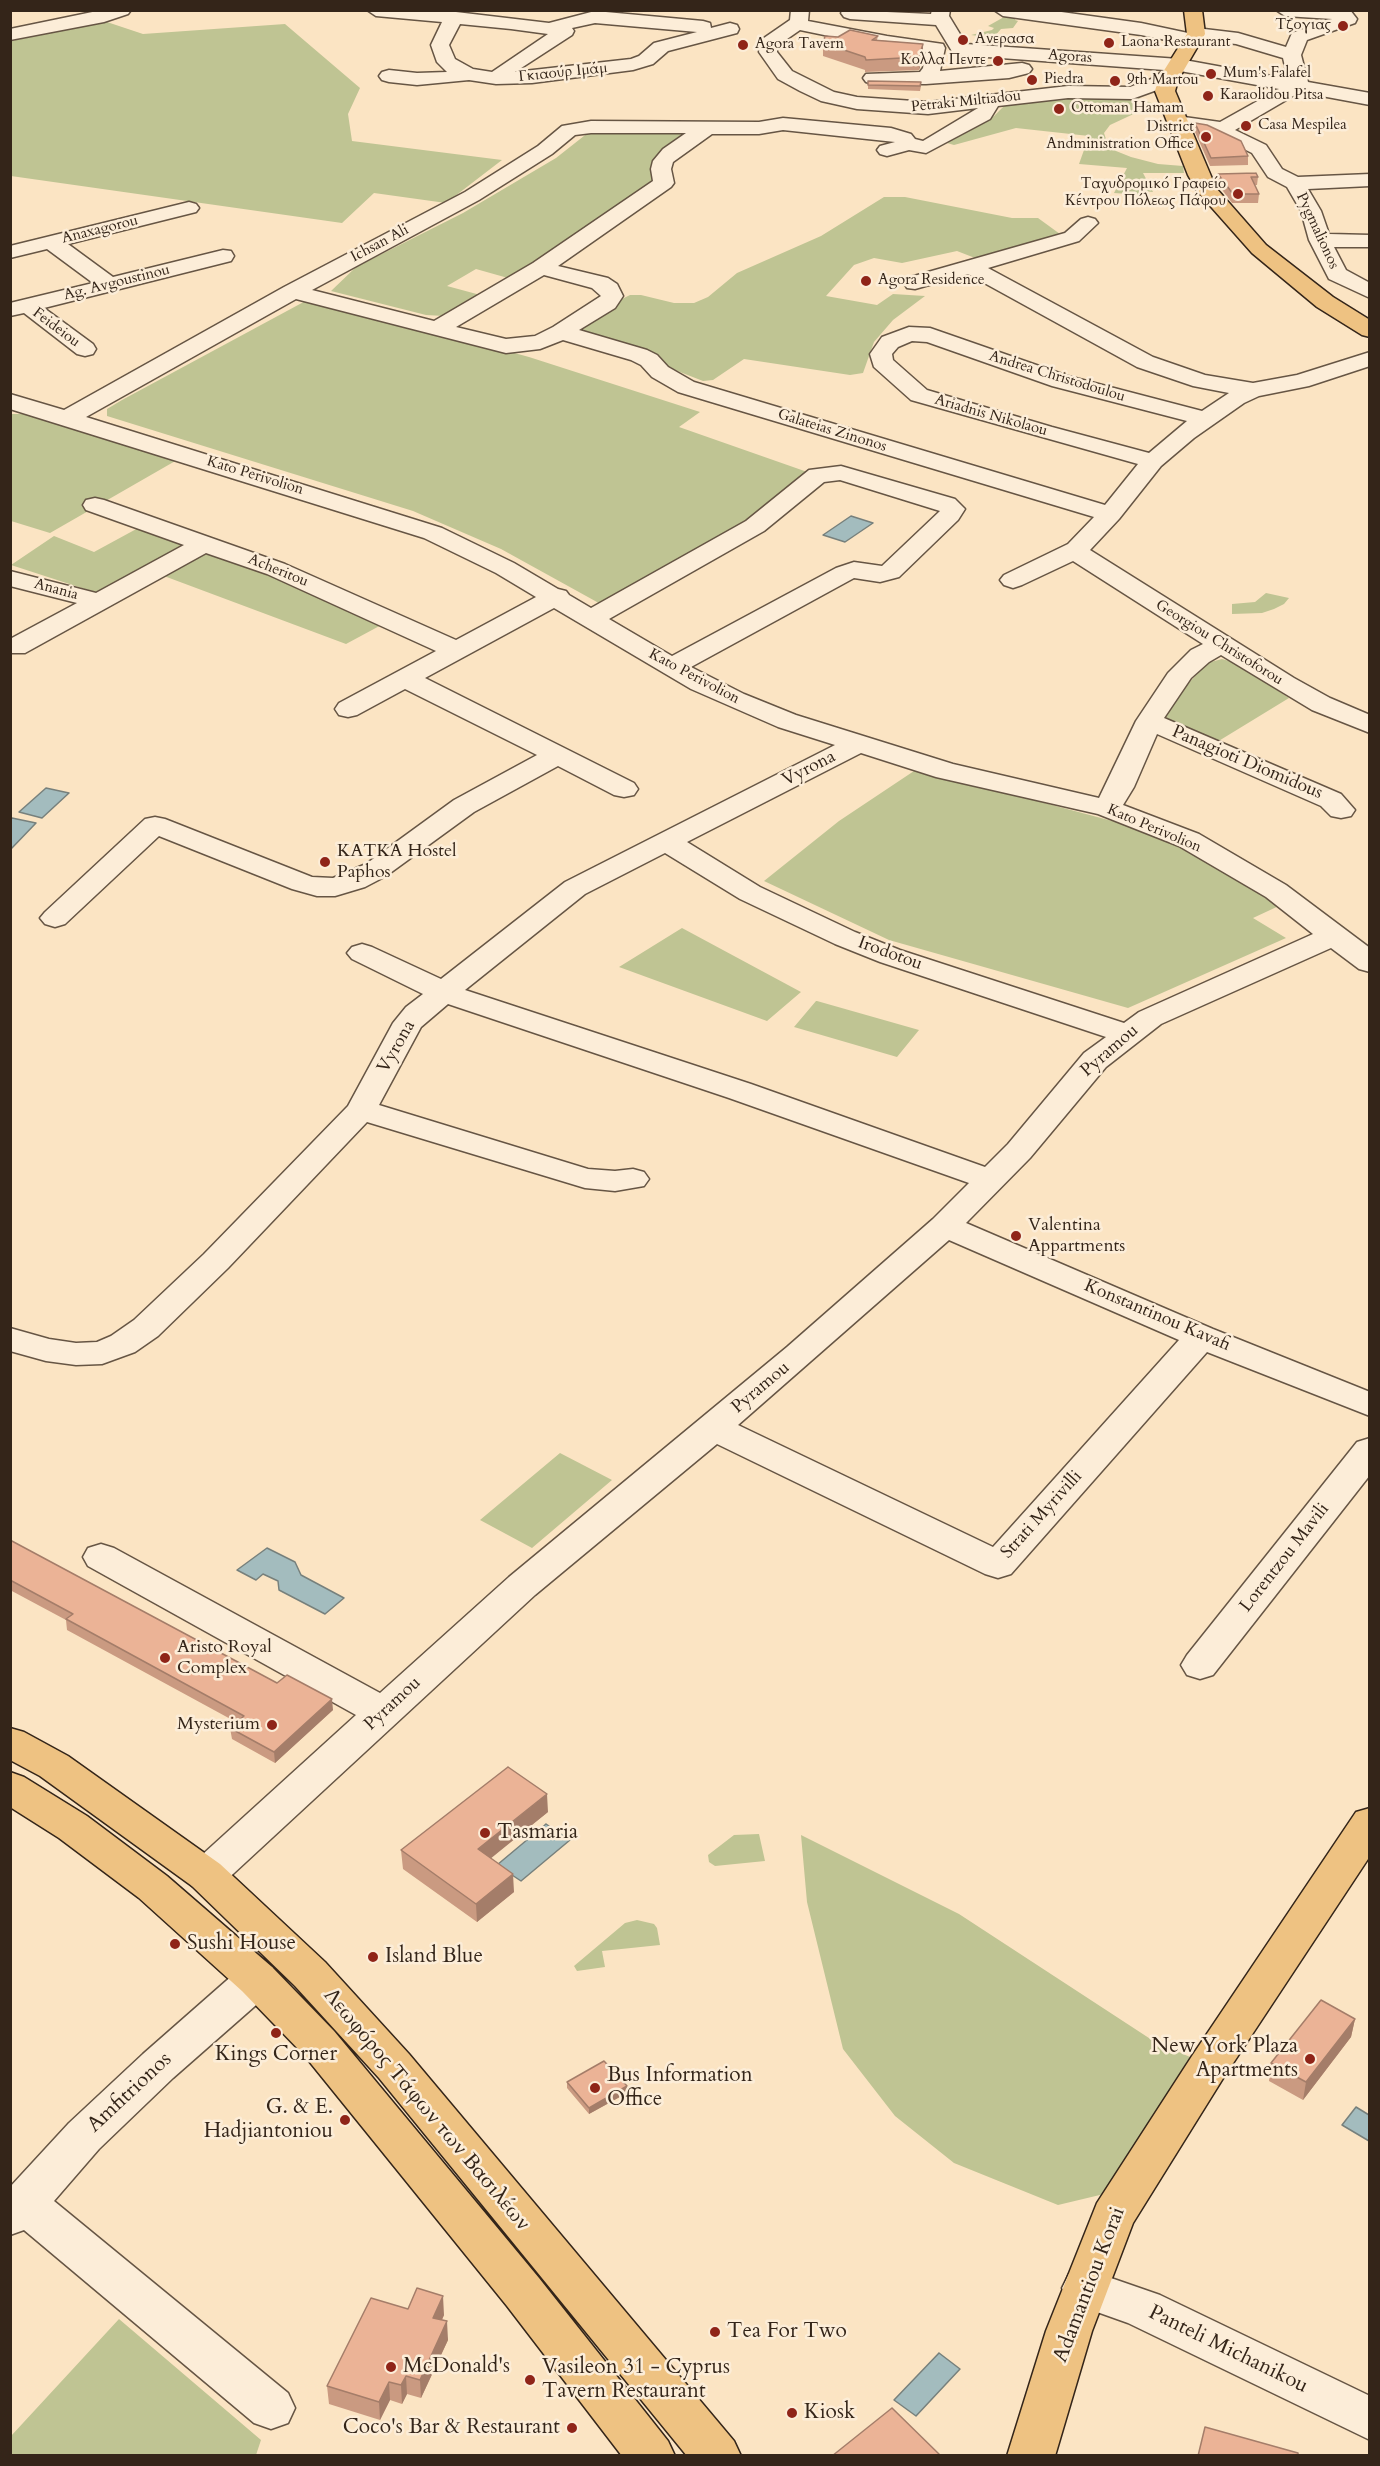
<!DOCTYPE html>
<meta charset="utf-8">
<style>
body{margin:0}
#map{position:relative;width:1380px;height:2466px;overflow:hidden;background:#fbe4c3;font-family:Cardo,serif}
canvas{display:block}
.frame{position:absolute;inset:0;border:12px solid #342519;pointer-events:none}
</style>
<div id="map">
<canvas width="1380" height="2466"></canvas>
<div class="frame"></div>
</div>
<script>
const ctx = document.querySelector('canvas').getContext('2d');
ctx.lineJoin = 'round';
function fillPath(path, color) { ctx.fillStyle = color; ctx.fill(path, 'evenodd'); }
const poly = rows => new Path2D(rows.map(r => 'M' + r).join(''));
function stroke(path, color, width, dash) { ctx.strokeStyle = color; ctx.lineWidth = width; ctx.lineCap = dash ? 'butt' : 'round'; ctx.setLineDash(dash || []); ctx.stroke(path); }
function drawText(font, color, halo, rows, align = 'center') {
  ctx.font = font + ' Cardo,serif'; ctx.lineWidth = 5; ctx.setLineDash([]); ctx.textBaseline = 'middle'; ctx.strokeStyle = halo; ctx.fillStyle = color; for (const [text, x, y, turn = 0] of rows) {
    ctx.save(); ctx.translate(x, y); ctx.rotate((+turn || 0) * Math.PI / 180); ctx.textAlign = isNaN(turn) ? turn : align; if (halo) ctx.strokeText(text, 0, 0); ctx.fillText(text, 0, 0); ctx.restore();
  }
}
const green = poly([
 [1004,17,1016,18,1015,20,1018,21,1013,28,1001,29,993,38,971,35,992,30,994,28,988,26],
 [107,22,143,34,285,24,360,88,348,114,352,141,502,160,446,203,374,193,342,223,11,176,11,41],
 [1085,94,1133,96,1154,104,1161,110,1140,111,1110,125,1104,133,1107,142,1116,151,1131,157,1158,164,1183,166,1184,173,1143,173,1153,192,1143,191,1144,195,1114,193,1127,168,1079,164,1089,136,1016,128,954,145,947,143,994,116,1005,105],
 [692,131,680,144,662,181,515,280,476,269,447,286,484,296,444,316,426,315,331,291,356,267,463,213,556,158,589,132],
 [884,197,905,197,1012,218,1038,218,1060,234,975,258,957,251,902,263,874,258,854,265,826,296,877,305,893,294,925,296,893,320,874,342,863,373,850,375,744,359,713,380,703,381,580,333,580,328,622,299,630,295,641,295,674,303,694,303,708,297,737,273,821,236],
 [311,298,529,357,700,412,679,427,813,474,735,531,606,607,501,549,413,511,107,416,107,409,122,400],
 [11,414,30,414,177,460,50,533,11,521],
 [140,527,179,540,183,545,183,550,108,591,94,592,11,565,54,536,94,552],
 [213,554,234,558,385,623,346,644,164,576,201,555],
 [1266,593,1289,598,1284,604,1274,609,1262,613,1232,614,1232,604,1255,602],
 [1222,659,1236,663,1289,698,1217,742,1174,723,1166,717,1165,709,1207,663],
 [917,769,1146,830,1200,853,1283,904,1253,918,1286,938,1128,1008,889,940,764,881,839,821],
 [682,928,801,992,767,1021,619,967],
 [816,1001,817,1001,919,1030,897,1057,794,1027],
 [560,1453,612,1480,532,1548,480,1520],
 [759,1834,765,1861,715,1866,709,1862,708,1855,734,1835],
 [801,1835,959,1914,1152,2040,1190,2057,1104,2194,1058,2205,954,2163,895,2116,843,2049,807,1902],
 [637,1920,654,1924,657,1928,660,1945,602,1951,605,1967,577,1971,574,1966,625,1923],
 [119,2319,261,2440,256,2455,11,2455,11,2436]
]);
const water = poly([
 [851,516,873,523,845,542,823,535,851,516],
 [46,788,69,793,42,818,19,812,46,788],
 [12,818,36,823,11,849,10,819,12,818],
 [267,1548,295,1562,301,1575,344,1598,325,1614,279,1590,278,1581,263,1574,256,1580,237,1570,267,1548],
 [546,1824,570,1840,521,1881,497,1865,546,1824],
 [1356,2107,1369,2115,1369,2141,1342,2125,1356,2107],
 [939,2353,960,2369,916,2416,894,2400,939,2353]
]);
const minor = poly([
 [102,10,131,10,128,14,104,22,10,40,10,29,102,10],
 [367,10,439,10,549,23,595,11,703,21,710,23,711,28,730,23,737,25,739,29,737,33,668,51,653,64,633,70,532,83,496,84,469,80,417,85,389,82,382,80,379,76,382,72,389,70,417,73,447,72,437,62,431,45,442,22,376,16,367,10],
 [595,23,697,32,654,43,639,56,631,59,515,72,572,35,574,31,572,28,595,23],
 [460,24,511,29,548,34,492,72,473,69,455,59,449,45,460,24],
 [791,10,809,10,808,21,887,36,943,44,945,48,940,71,1022,63,1029,65,1032,69,1029,73,1009,78,926,84,873,84,866,82,863,78,866,74,920,72,923,68,926,52,887,48,800,30,777,46,777,52,792,71,834,92,857,97,928,102,1068,86,1130,87,1154,78,1164,70,960,55,953,53,936,25,850,19,844,17,841,13,843,10,931,14,932,10,950,10,949,16,966,44,1179,59,1288,79,1283,58,1236,44,1200,40,1191,45,1141,35,1003,16,994,10,1047,10,1141,23,1188,33,1196,28,1238,33,1286,47,1292,33,1332,19,1285,16,1276,10,1350,10,1357,19,1355,23,1307,40,1301,55,1308,82,1370,93,1370,105,1300,92,1235,130,1266,145,1282,169,1298,177,1370,174,1370,186,1308,189,1321,211,1329,234,1370,235,1370,247,1334,247,1346,270,1370,283,1370,298,1329,279,1309,240,1301,211,1287,187,1268,177,1252,153,1207,131,1177,128,1170,126,1167,122,1170,118,1177,116,1220,122,1279,89,1180,71,1182,73,1179,77,1168,86,1132,99,1068,98,998,106,990,119,926,153,909,150,887,156,880,154,877,150,880,146,895,142,783,130,759,134,712,134,673,162,671,169,674,183,671,187,558,266,608,278,617,284,623,296,615,308,579,330,647,350,657,355,668,367,694,382,1105,505,1138,464,911,400,874,367,870,354,882,337,909,327,930,328,1068,376,1202,411,1229,393,1193,386,1137,367,968,274,915,289,907,288,904,283,907,278,1065,233,1081,219,1088,217,1095,219,1098,223,1079,241,988,268,1153,357,1205,375,1253,383,1297,375,1370,352,1370,366,1309,386,1259,396,1244,403,1194,438,1161,466,1119,519,1090,550,1294,678,1330,698,1370,715,1370,733,1312,710,1221,655,1209,662,1191,678,1164,718,1341,794,1355,810,1351,816,1341,818,1331,816,1321,806,1157,734,1134,787,1123,805,1199,834,1286,885,1370,948,1370,972,1359,969,1331,948,1161,1024,1106,1067,1030,1158,966,1223,1213,1329,1370,1392,1370,1416,1207,1352,1011,1574,998,1578,985,1574,717,1444,535,1595,220,1886,206,1890,192,1886,186,1875,192,1864,356,1715,88,1566,83,1557,88,1548,101,1544,114,1548,380,1693,509,1577,787,1347,933,1219,969,1183,729,1098,448,1004,421,1027,379,1105,588,1169,615,1171,633,1169,644,1172,649,1179,644,1186,615,1191,585,1188,367,1122,228,1268,158,1336,135,1352,102,1364,76,1365,46,1361,10,1351,10,1328,49,1339,76,1343,97,1342,111,1336,134,1320,204,1254,348,1106,393,1023,406,1007,423,994,352,959,347,953,352,947,362,944,372,947,441,979,565,882,835,745,778,727,691,689,554,608,425,678,634,783,638,789,634,795,624,797,614,795,558,766,474,812,386,876,365,887,335,896,317,896,292,889,159,836,65,924,55,927,45,924,40,918,45,912,145,819,155,817,165,819,312,877,333,878,366,864,454,800,537,755,405,689,357,715,348,717,339,715,335,709,339,703,436,651,267,574,206,553,25,653,10,653,10,639,77,603,10,586,10,571,96,593,184,545,86,510,83,505,86,500,95,498,104,500,285,564,456,640,536,597,496,573,424,538,10,409,10,394,64,410,284,287,465,192,538,146,562,126,591,121,759,122,783,118,891,128,911,134,915,139,923,141,978,108,928,114,857,109,821,101,800,91,778,79,759,52,761,40,790,20,791,10],
 [591,133,686,133,663,149,653,161,651,169,653,181,533,263,434,321,312,290,479,200,552,154,575,135,591,133],
 [544,275,592,288,601,296,553,327,535,336,506,339,456,327,544,275],
 [296,299,506,353,540,349,563,340,631,360,641,365,652,377,678,392,1094,517,1068,544,1004,575,1000,580,1004,585,1013,588,1022,585,1073,561,1203,644,1191,650,1168,673,1136,721,1099,798,953,764,796,715,744,694,691,667,854,578,880,582,899,577,958,520,965,509,955,499,841,466,809,470,746,521,591,608,569,595,566,591,558,589,514,563,442,528,86,417,296,299],
 [912,341,927,342,1052,386,1187,421,1149,453,1052,427,927,390,893,360,892,354,898,347,912,341],
 [840,480,940,511,882,566,854,562,836,568,672,656,609,619,764,531,824,482,840,480],
 [861,753,936,777,1098,814,1179,846,1266,897,1313,934,1139,1012,1124,1023,900,950,855,932,760,887,687,842,861,753],
 [665,853,740,899,835,944,880,962,1106,1037,1084,1053,1008,1144,985,1167,751,1084,465,990,585,894,665,853],
 [949,1240,1179,1340,993,1547,738,1425,949,1240],
 [189,202,196,204,199,208,196,212,68,244,113,277,223,250,231,251,234,256,231,261,44,308,93,344,96,349,93,354,85,356,77,354,24,313,10,316,10,303,93,283,47,249,10,258,10,246,189,202],
 [1370,1438,1370,1475,1213,1675,1200,1679,1187,1675,1181,1665,1187,1655,1357,1442,1370,1438],
 [257,1963,272,1967,278,1979,272,1991,173,2078,99,2149,54,2201,288,2393,295,2408,288,2423,271,2429,254,2423,24,2230,10,2235,10,2187,69,2123,143,2054,242,1967,257,1963],
 [1085,2269,1160,2295,1370,2396,1370,2440,1128,2323,1069,2302,1062,2288,1069,2274,1085,2269]
]);
const major = poly([
 [1184,10,1202,10,1205,34,1178,80,1175,91,1216,188,1266,245,1333,297,1370,320,1370,337,1362,335,1317,307,1252,253,1197,191,1188,175,1155,91,1158,80,1187,34,1184,10],
 [10,1728,24,1732,68,1756,220,1864,325,1962,409,2054,734,2441,741,2456,687,2456,379,2078,295,1986,192,1886,40,1776,10,1760,10,1728],
 [10,1772,24,1777,87,1816,167,1876,272,1967,334,2031,539,2278,668,2441,675,2456,622,2456,507,2306,304,2055,242,1991,139,1898,59,1838,10,1807,10,1772],
 [1370,1808,1370,1856,1222,2080,1133,2223,1092,2331,1055,2456,1007,2456,1046,2331,1097,2203,1192,2056,1356,1812,1370,1808]
]);
const wall = poly([
 [878,36,877,40,923,44,923,56,919,70,865,72,865,70,823,56,823,43,838,37],
 [868,81,921,86,920,91,868,89],
 [1195,123,1248,156,1248,165,1210,166,1195,132],
 [1218,174,1258,177,1257,185,1255,185,1259,194,1258,203,1232,203,1217,183],
 [10,1540,277,1683,333,1710,275,1763,232,1739,230,1728,236,1722,67,1630,66,1620,10,1590],
 [548,1812,490,1858,514,1892,477,1922,403,1869,401,1850],
 [1355,2019,1351,2037,1303,2100,1269,2081,1271,2063],
 [567,2082,627,2086,627,2093,589,2114,567,2088],
 [408,2309,444,2315,442,2320,448,2340,421,2398,407,2394,402,2404,390,2400,380,2420,329,2404,327,2386]
]);
const shadedWall = poly([
 [923,44,923,56,919,70,919,57],
 [332,1699,333,1710,275,1763,274,1752],
 [547,1794,548,1812,479,1868,478,1849],
 [513,1874,514,1892,477,1922,476,1904],
 [1355,2019,1351,2037,1303,2100,1306,2082],
 [627,2086,627,2093,589,2114,589,2108],
 [443,2296,444,2315,434,2336,433,2318],
 [447,2321,448,2340,421,2398,420,2380],
 [406,2376,407,2394,402,2404,401,2385],
 [389,2382,390,2400,380,2420,379,2402]
]);
const building = poly([
 [850,30,878,36,872,40,923,44,919,57,866,60,865,57,823,43,825,36,838,37,850,30],
 [868,81,921,82,920,86,868,85,868,81],
 [1195,123,1207,125,1241,141,1248,156,1211,158,1195,123],
 [1256,173,1258,177,1251,177,1259,194,1233,194,1218,174,1256,173],
 [10,1540,277,1683,287,1675,332,1699,274,1752,230,1728,244,1716,66,1619,73,1614,10,1580,10,1540],
 [508,1767,547,1794,478,1849,513,1874,476,1904,401,1850,508,1767],
 [1321,2000,1355,2019,1306,2082,1271,2063,1321,2000],
 [604,2061,627,2086,589,2108,567,2082,604,2061],
 [417,2288,443,2296,433,2318,447,2321,420,2380,406,2376,401,2385,389,2382,379,2402,327,2386,371,2298,408,2309,417,2288],
 [892,2408,941,2456,832,2456,892,2408],
 [1205,2427,1298,2453,1298,2456,1198,2456,1205,2427]
]);
const markers = [
 [1343,26,6,"#8f2418"],
 [963,40,6,"#8f2418"],
 [1109,43,6,"#8f2418"],
 [743,45,6,"#8f2418"],
 [998,61,6,"#8f2418"],
 [1211,74,6,"#8f2418"],
 [1032,80,6,"#8f2418"],
 [1115,81,6,"#8f2418"],
 [1208,96,6,"#8f2418"],
 [1059,109,6,"#8f2418"],
 [1246,126,6,"#8f2418"],
 [1206,137,6,"#8f2418"],
 [1238,194,6,"#8f2418"],
 [866,281,6,"#8f2418"],
 [325,862,6,"#8f2418"],
 [1016,1236,6,"#8f2418"],
 [165,1658,6,"#8f2418"],
 [272,1725,6,"#8f2418"],
 [485,1833,6,"#8f2418"],
 [175,1944,6,"#8f2418"],
 [373,1957,6,"#8f2418"],
 [276,2033,6,"#8f2418"],
 [1310,2059,6,"#8f2418"],
 [595,2088,6,"#8f2418"],
 [345,2120,6,"#8f2418"],
 [715,2332,6,"#8f2418"],
 [391,2367,6,"#8f2418"],
 [530,2380,6,"#8f2418"],
 [792,2413,6,"#8f2418"],
 [572,2428,6,"#8f2418"]
];
const farPoinames = [
 ["Τζογιας",1331,26,"right"],
 ["Ανερασα",975,40],
 ["Laona Restaurant",1121,43],
 ["Agora Tavern",755,45],
 ["Κολλα Πεντε",986,61,"right"],
 ["Mum's Falafel",1223,74],
 ["Piedra",1044,80],
 ["9th Martou",1127,81],
 ["Karaolidou Pitsa",1220,96],
 ["Ottoman Hamam",1071,109],
 ["Casa Mespilea",1258,126],
 ["District",1194,128,"right"],
 ["Andministration Office",1194,145,"right"],
 ["Ταχυδρομικό Γραφείο",1226,185,"right"],
 ["Κέντρου Πόλεως Πάφου",1226,202,"right"],
 ["Agora Residence",878,281]
];
const farStreetnames = [
 ["Agoras",1070,57,4],
 ["Γκιαούρ Ιμάμ",563,73,-6],
 ["Petraki Miltiadou",966,102,-6],
 ["Anaxagorou",100,230,-14],
 ["Pygmalionos",1317,231,65],
 ["Ichsan Ali",380,244,-28],
 ["Ag. Avgoustinou",117,283,-14],
 ["Feideiou",56,328,37],
 ["Andrea Christodoulou",1057,377,17],
 ["Ariadnis Nikolaou",991,416,16],
 ["Galateias Zinonos",832,431,17],
 ["Kato Perivolion",255,476,17],
 ["Acheritou",278,571,22],
 ["Anania",56,590,15],
 ["Georgiou Christoforou",1219,643,32],
 ["Kato Perivolion",694,677,28],
 ["Kato Perivolion",1154,829,23]
];
const streetNames = [
 ["Panagioti Diomidous",1247,763,23],
 ["Vyrona",809,769,-27],
 ["Irodotou",890,954,20],
 ["Vyrona",397,1047,-60],
 ["Pyramou",1110,1051,-41],
 ["Konstantinou Kavafi",1157,1316,23],
 ["Pyramou",761,1388,-40],
 ["Strati Myrivilli",1042,1515,-48],
 ["Lorentzou Mavili",1285,1558,-52],
 ["Pyramou",393,1704,-43]
];
const poiNames = [
 ["KATKA Hostel",337,852],
 ["Paphos",337,873],
 ["Valentina",1028,1226],
 ["Appartments",1028,1247],
 ["Aristo Royal",177,1648],
 ["Complex",177,1669],
 ["Mysterium",260,1725,"right"]
];
const nearPoinames = [
 ["Tasmaria",497,1833],
 ["Sushi House",187,1944],
 ["Island Blue",385,1957],
 ["New York Plaza",1298,2047,"right"],
 ["Apartments",1298,2071,"right"],
 ["Kings Corner",276,2055,"center"],
 ["Bus Information",607,2076],
 ["Office",607,2100],
 ["G. & E.",333,2108,"right"],
 ["Hadjiantoniou",333,2132,"right"],
 ["Tea For Two",727,2332],
 ["McDonald's",403,2367],
 ["Vasileon 31 - Cyprus",542,2368],
 ["Tavern Restaurant",542,2392],
 ["Kiosk",804,2413],
 ["Coco's Bar & Restaurant",560,2428,"right"]
];
const nearStreetnames = [
 ["Amfitrionos",130,2093,-43],
 ["Λεωφόρος Τάφων των Βασιλέων",426,2110,50],
 ["Adamantiou Korai",1090,2285,-69],
 ["Panteli Michanikou",1228,2350,26]
];
fillPath(green, '#bfc493');
fillPath(water, '#a3bcbe');
stroke(water, '#77807c', 1.5);
stroke(minor, '#654', 3);
stroke(major, '#342519', 3);
fillPath(minor, '#fcedd8');
fillPath(major, '#eec282');
fillPath(wall, '#ca9a81');
fillPath(shadedWall, '#a47d69');
fillPath(building, '#ebb396');
stroke(building, '#a47d69', 1.5);
for (const [x, y, r, color] of markers) { const dot = new Path2D(); dot.arc(x, y, r, 0, 2 * Math.PI); ctx.fillStyle = color; ctx.fill(dot); stroke(dot, '#fcedd8', 2); }
drawText('15px', '#342519', '#fcedd8', farPoinames, 'left');
drawText('15px', '#342519', '#fcedd8', farStreetnames);
drawText('18px', '#342519', '#fcedd8', streetNames);
drawText('18px', '#342519', '#fcedd8', poiNames, 'left');
drawText('21px', '#342519', '#fcedd8', nearPoinames, 'left');
drawText('21px', '#342519', '#fcedd8', nearStreetnames);
</script>
